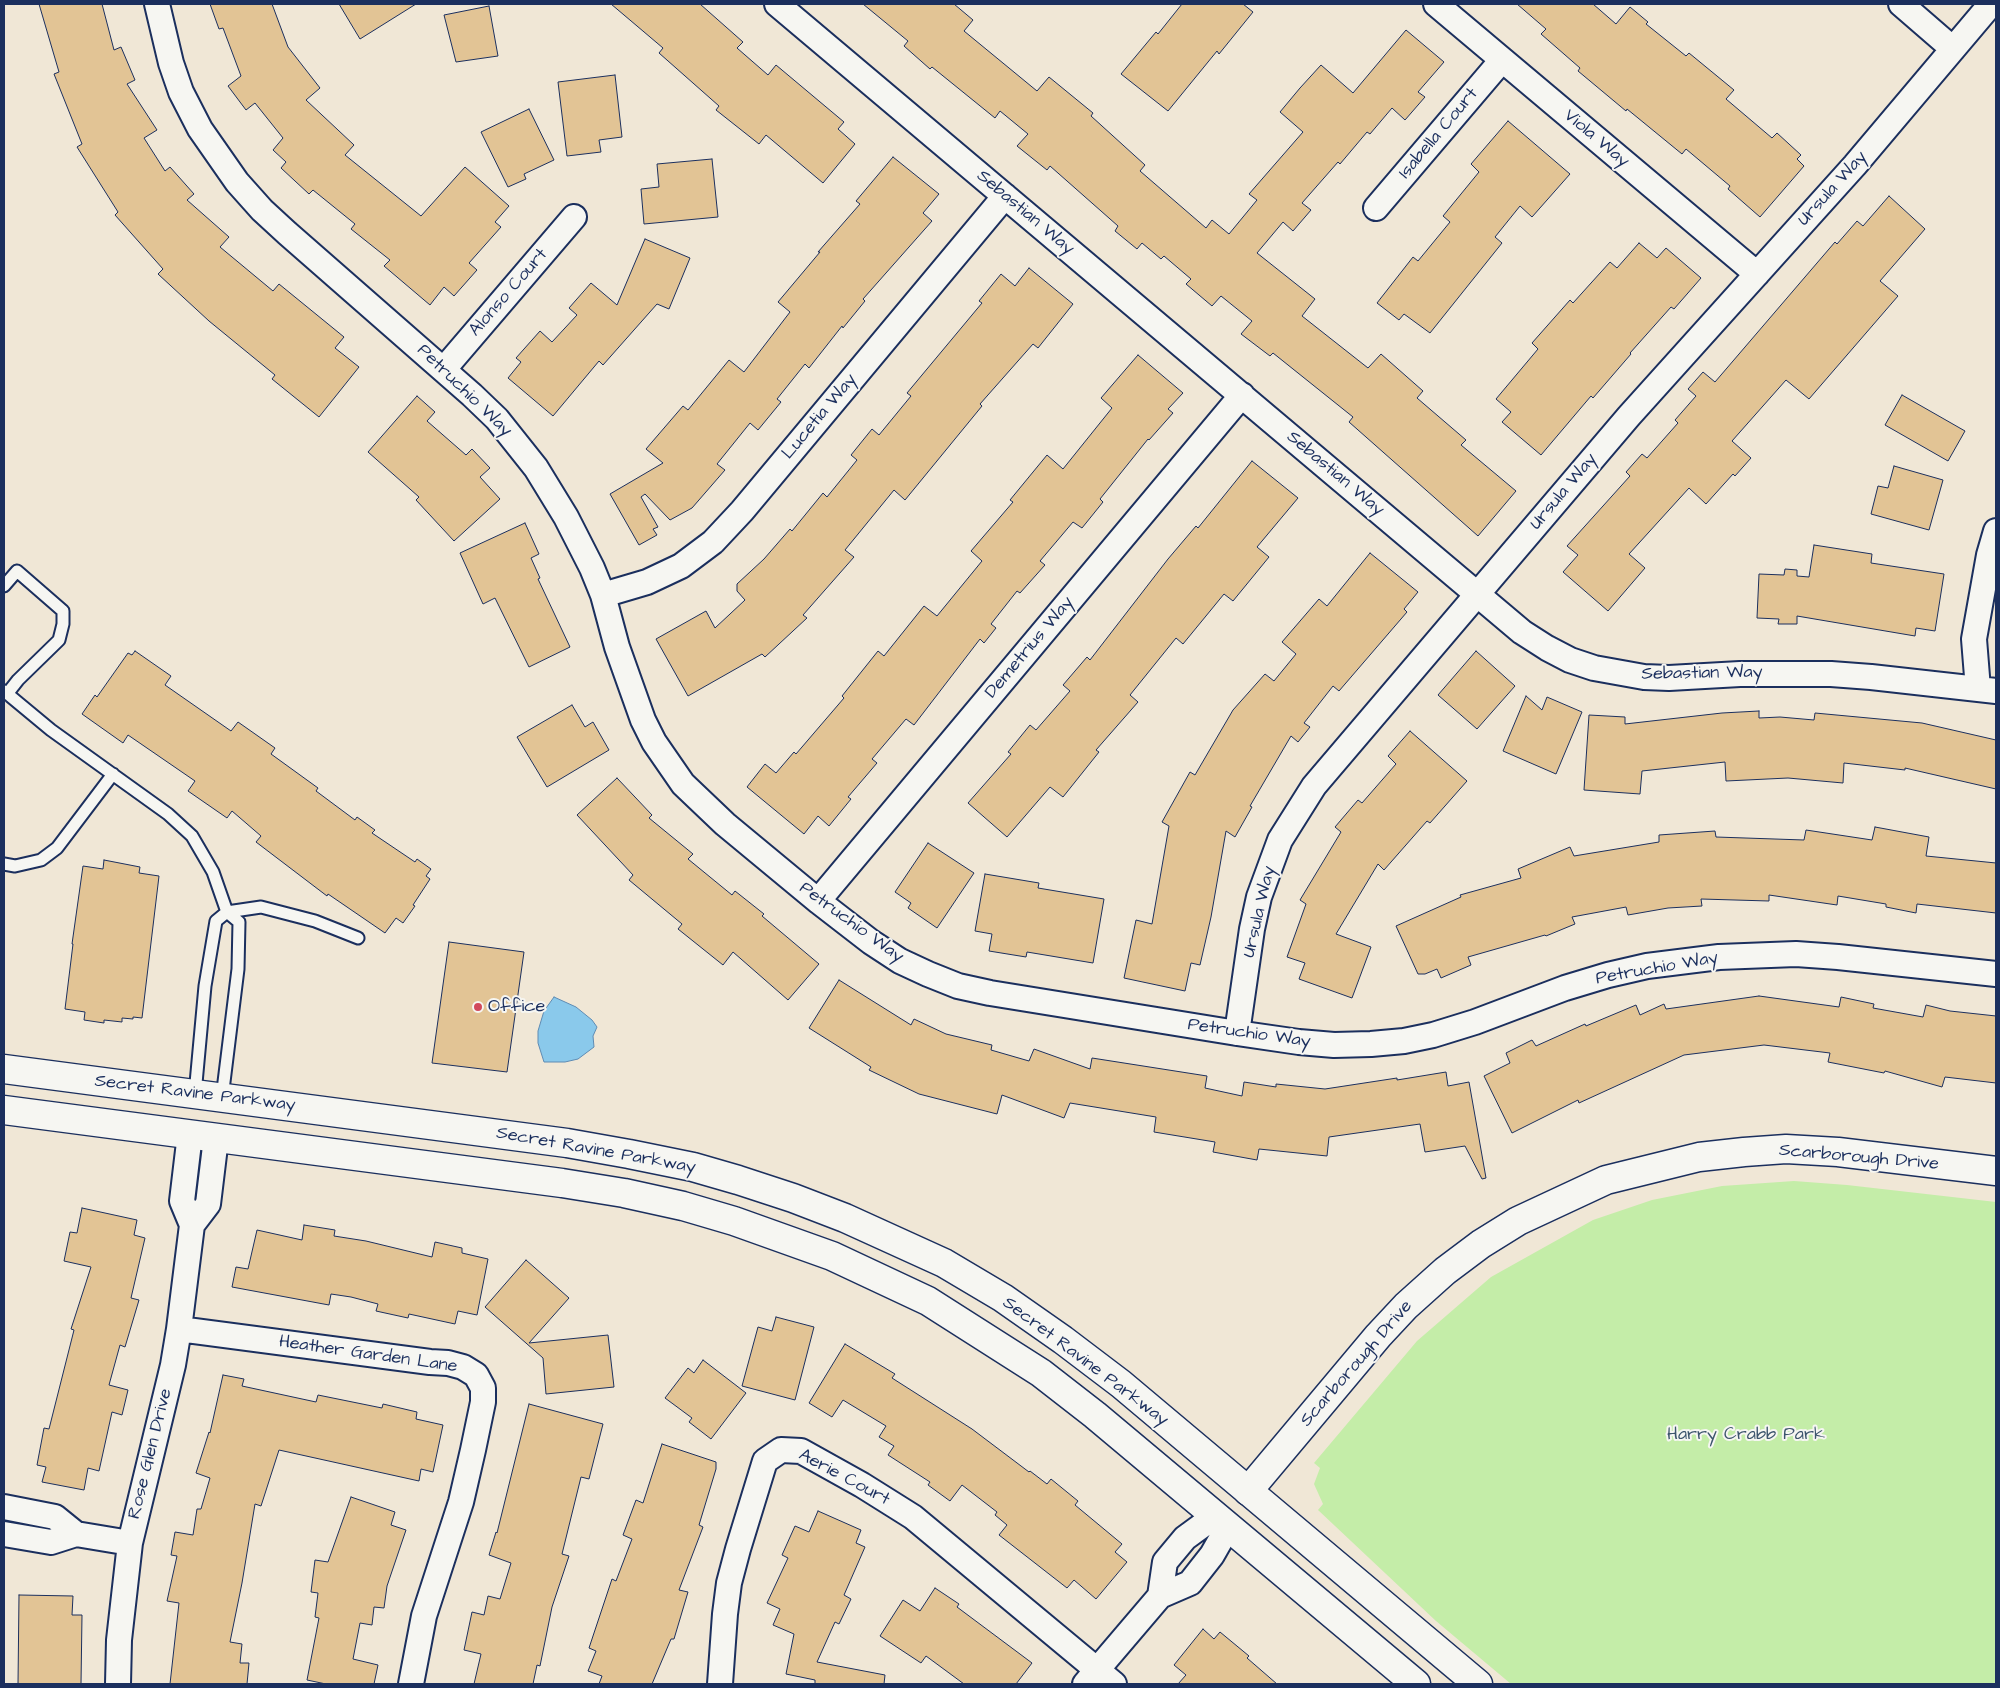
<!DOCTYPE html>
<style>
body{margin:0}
#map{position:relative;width:2000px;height:1688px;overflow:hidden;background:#f0e7d6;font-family:"Architects Daughter",sans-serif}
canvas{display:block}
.frame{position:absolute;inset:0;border:5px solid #1b2f5e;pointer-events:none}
</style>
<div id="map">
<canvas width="2000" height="1688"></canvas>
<div class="frame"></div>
</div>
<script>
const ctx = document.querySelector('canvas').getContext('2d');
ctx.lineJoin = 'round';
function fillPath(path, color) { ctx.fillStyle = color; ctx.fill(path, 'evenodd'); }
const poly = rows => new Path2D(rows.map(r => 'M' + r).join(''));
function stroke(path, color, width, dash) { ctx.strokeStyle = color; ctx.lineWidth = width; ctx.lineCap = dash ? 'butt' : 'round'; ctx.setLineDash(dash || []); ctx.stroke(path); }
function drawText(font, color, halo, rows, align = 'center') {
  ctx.font = font + ' "Architects Daughter",sans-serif'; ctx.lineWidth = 4; ctx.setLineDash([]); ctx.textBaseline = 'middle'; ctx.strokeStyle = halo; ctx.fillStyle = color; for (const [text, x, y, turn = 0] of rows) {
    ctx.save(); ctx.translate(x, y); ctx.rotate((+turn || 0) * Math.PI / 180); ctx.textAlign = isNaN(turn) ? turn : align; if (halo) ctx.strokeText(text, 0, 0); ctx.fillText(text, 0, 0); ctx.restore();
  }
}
const green = poly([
 [1794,1181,1847,1185,1996,1202,1996,1684,1511,1684,1436,1621,1318,1510,1323,1504,1314,1484,1320,1468,1314,1463,1417,1341,1491,1277,1593,1220,1652,1200,1722,1186]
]);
const water = poly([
 [554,997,576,1007,592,1020,597,1027,593,1036,594,1047,578,1059,565,1062,544,1062,538,1043,538,1031,544,1011,554,997]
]);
const building = poly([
 [39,4,102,4,114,50,121,47,135,80,127,84,157,130,144,138,165,171,170,167,194,194,187,200,229,237,220,247,273,291,279,284,344,337,335,348,359,367,319,417,272,379,275,375,209,321,158,274,163,269,115,215,118,212,77,147,82,144,54,74,59,72,39,4],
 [210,4,272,4,288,47,320,88,306,100,354,145,345,155,421,216,465,167,509,206,495,222,501,227,469,263,477,270,454,296,444,287,430,305,384,266,390,260,351,229,355,224,313,190,309,194,281,168,286,162,273,150,283,138,255,103,246,110,228,86,241,76,223,28,219,29,210,4],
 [339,4,416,4,360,39,339,4],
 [611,4,700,4,743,42,737,48,768,75,776,65,844,122,838,129,855,144,823,183,766,135,759,144,716,110,719,106,659,53,663,48,611,4],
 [863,4,954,4,973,20,964,31,1037,91,1049,77,1093,113,1091,116,1145,165,1140,171,1206,228,1212,220,1229,234,1257,200,1249,194,1303,132,1280,112,1300,88,1321,65,1353,93,1406,30,1444,62,1418,92,1425,97,1405,120,1392,108,1370,134,1367,132,1340,164,1338,162,1302,203,1311,210,1293,231,1283,222,1257,253,1315,299,1302,316,1368,368,1381,354,1423,391,1417,398,1466,440,1461,445,1516,491,1478,536,1349,422,1353,417,1273,353,1270,356,1241,334,1252,321,1221,296,1212,306,1186,284,1191,279,1164,256,1161,259,1142,243,1137,249,1115,231,1118,226,1050,166,1047,170,1017,146,1028,134,1000,111,995,118,932,67,930,69,904,46,908,41,863,4],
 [1182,4,1243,4,1253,12,1219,54,1217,51,1168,111,1121,74,1156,32,1158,34,1182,4],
 [1517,4,1593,4,1616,24,1630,7,1648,22,1646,24,1686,56,1689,53,1734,90,1726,99,1772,138,1777,133,1801,155,1797,159,1804,166,1760,217,1728,189,1730,186,1686,149,1682,154,1627,109,1626,111,1578,71,1580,68,1541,34,1546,29,1517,4],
 [489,6,498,56,456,62,444,15,489,6],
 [615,75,622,137,599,140,601,152,567,156,558,82,615,75],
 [529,109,554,160,524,174,526,179,508,187,481,132,529,109],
 [1508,121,1570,174,1532,217,1520,206,1495,237,1502,243,1430,333,1404,314,1399,320,1377,303,1413,257,1418,261,1450,222,1443,216,1479,172,1471,164,1508,121],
 [893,157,939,194,923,213,932,221,863,299,865,301,843,328,842,326,809,368,805,364,777,399,781,402,758,430,750,423,717,464,725,470,692,508,670,520,645,494,641,497,658,527,653,529,657,535,639,545,610,494,663,463,646,449,683,406,688,410,729,360,744,372,790,312,778,302,820,252,818,252,860,204,856,201,893,157],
 [712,159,718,217,644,224,641,189,659,187,657,164,712,159],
 [1889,196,1925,229,1880,281,1898,296,1809,399,1786,380,1732,441,1751,458,1735,476,1733,474,1706,504,1689,488,1629,554,1645,568,1608,611,1563,572,1578,555,1567,546,1630,476,1626,472,1642,454,1647,458,1678,423,1675,420,1696,396,1688,389,1703,372,1715,382,1835,242,1837,244,1857,221,1863,226,1889,196],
 [645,239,690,258,669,309,657,304,603,365,599,361,553,416,508,378,521,362,516,358,540,331,552,342,577,315,569,308,591,283,617,305,645,239],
 [1639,243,1657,258,1666,248,1701,278,1674,309,1671,307,1630,353,1631,354,1593,398,1591,396,1541,455,1502,422,1511,412,1496,399,1538,349,1532,343,1570,300,1573,303,1610,262,1617,268,1639,243],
 [1029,268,1073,304,1038,348,1033,344,980,404,982,406,905,500,894,490,845,550,854,557,803,615,807,618,765,657,762,654,688,696,656,639,706,611,715,628,745,600,737,591,737,584,764,559,790,529,792,531,823,493,827,497,857,460,851,455,872,429,879,435,911,396,907,393,982,303,979,301,1001,274,1015,286,1029,268],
 [1138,355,1183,393,1168,409,1173,413,1149,440,1148,439,1100,499,1103,502,1082,528,1073,522,1040,561,1045,565,1020,593,1017,591,991,624,996,628,984,643,980,639,914,725,906,719,872,759,877,763,848,797,851,799,829,826,818,816,804,834,747,787,765,764,776,773,794,752,796,754,844,698,842,696,878,651,884,656,924,606,937,616,982,561,971,551,1013,502,1010,500,1047,455,1063,469,1112,408,1101,398,1138,355],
 [1902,395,1965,431,1948,461,1885,425,1902,395],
 [417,396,435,412,427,421,466,455,472,449,490,468,480,477,500,499,454,541,416,500,419,497,368,452,417,396],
 [1252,461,1298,498,1257,547,1269,557,1233,601,1224,594,1183,644,1176,638,1130,695,1138,702,1096,750,1099,752,1063,797,1050,787,1007,837,968,803,1011,754,1008,752,1030,725,1036,730,1070,691,1063,685,1087,657,1090,660,1168,559,1196,526,1198,528,1252,461],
 [1894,466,1943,480,1929,530,1871,514,1878,486,1888,488,1894,466],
 [525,523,539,554,531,558,540,578,538,579,570,647,529,667,495,598,483,604,460,553,525,523],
 [1814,545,1872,554,1871,563,1944,574,1935,631,1916,628,1915,636,1797,616,1797,624,1778,624,1779,619,1757,618,1759,574,1784,575,1785,569,1797,570,1797,576,1809,577,1814,545],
 [1370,553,1418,592,1404,609,1407,612,1339,691,1333,686,1304,723,1310,727,1298,742,1291,736,1250,806,1252,807,1235,837,1226,831,1211,917,1200,965,1191,963,1185,991,1124,978,1136,920,1152,924,1169,826,1162,822,1190,772,1195,775,1233,710,1265,674,1274,681,1296,654,1282,642,1319,599,1327,606,1370,553],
 [135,651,171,676,165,685,231,731,238,722,275,748,271,754,318,788,316,791,355,820,357,817,375,830,372,833,415,862,417,859,431,869,426,876,430,879,413,905,415,906,403,923,396,918,385,933,328,894,327,896,256,842,261,836,232,811,227,818,188,791,195,781,128,735,123,743,82,714,95,695,97,697,128,653,132,655,135,651],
 [1476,651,1515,686,1477,729,1438,695,1476,651],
 [1526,696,1542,710,1547,697,1582,712,1556,774,1503,751,1526,696],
 [572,705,585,727,593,722,609,750,547,787,517,737,572,705],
 [1759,711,1759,718,1780,717,1814,720,1815,713,1922,723,1996,740,1996,789,1905,768,1905,770,1844,763,1843,783,1788,778,1726,781,1725,762,1642,771,1640,794,1584,790,1589,715,1625,717,1625,724,1722,713,1759,711],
 [1410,731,1467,781,1430,823,1427,821,1384,870,1378,864,1336,934,1371,947,1352,998,1299,979,1305,963,1287,957,1306,904,1300,900,1341,832,1335,827,1358,800,1362,803,1396,764,1388,756,1410,731],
 [617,778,652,815,649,818,693,854,688,859,732,895,735,891,764,914,762,916,819,964,788,1000,733,952,723,965,678,929,682,924,629,880,633,875,577,815,617,778],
 [1875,827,1929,837,1926,856,1996,863,1996,913,1917,904,1916,913,1886,907,1886,904,1838,896,1837,905,1769,895,1769,901,1701,899,1702,906,1668,908,1628,915,1626,907,1572,917,1575,924,1546,936,1545,935,1468,957,1471,965,1441,978,1437,969,1425,974,1418,974,1396,926,1461,897,1460,895,1521,878,1518,869,1570,847,1574,856,1659,842,1659,835,1715,831,1716,837,1804,840,1806,830,1872,840,1875,827],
 [928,843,974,873,937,928,908,908,911,903,895,892,928,843],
 [104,860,140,867,139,873,159,876,142,1018,133,1017,133,1019,122,1018,122,1022,104,1020,104,1023,84,1020,85,1012,65,1009,73,944,72,944,83,866,103,869,104,860],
 [985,874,1039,883,1038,888,1104,899,1093,963,1027,952,1026,957,989,951,992,934,975,931,985,874],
 [449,942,524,952,507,1072,432,1063,449,942],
 [839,980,911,1025,914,1019,946,1034,992,1045,991,1050,1029,1061,1034,1049,1090,1069,1092,1058,1207,1076,1205,1088,1242,1096,1244,1082,1276,1087,1276,1084,1325,1089,1397,1078,1397,1080,1446,1072,1448,1086,1469,1082,1486,1178,1482,1179,1465,1146,1425,1152,1420,1124,1329,1137,1327,1156,1259,1149,1257,1160,1213,1152,1215,1142,1154,1132,1156,1117,1070,1103,1064,1118,1002,1095,997,1114,919,1094,869,1070,871,1067,809,1028,839,980],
 [1759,996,1839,1007,1841,997,1874,1004,1873,1008,1923,1017,1926,1005,1950,1011,1996,1016,1996,1083,1945,1077,1942,1087,1885,1071,1884,1073,1828,1062,1830,1053,1764,1045,1684,1055,1579,1103,1578,1100,1512,1133,1484,1076,1510,1063,1506,1053,1532,1040,1536,1046,1585,1024,1586,1026,1636,1005,1640,1015,1664,1004,1666,1009,1759,996],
 [82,1208,137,1220,134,1235,145,1238,131,1298,139,1300,125,1347,120,1345,109,1385,128,1390,122,1415,112,1412,99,1471,88,1468,84,1490,42,1482,46,1467,37,1465,44,1428,49,1429,74,1330,71,1329,91,1267,64,1261,70,1232,77,1233,82,1208],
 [304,1225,335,1230,334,1236,366,1241,432,1257,435,1242,462,1248,462,1253,488,1259,477,1315,458,1311,455,1324,409,1314,408,1318,376,1311,378,1304,351,1297,331,1294,329,1305,232,1287,236,1267,248,1269,257,1230,302,1240,304,1225],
 [526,1260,569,1298,529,1343,608,1335,614,1387,546,1394,543,1358,485,1307,526,1260],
 [776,1317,814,1327,795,1400,742,1386,758,1327,772,1331,776,1317],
 [845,1344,895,1374,892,1378,972,1429,1029,1472,1030,1471,1047,1484,1051,1479,1078,1501,1075,1505,1122,1544,1115,1552,1127,1562,1096,1599,1074,1580,1067,1588,999,1535,1007,1525,995,1515,997,1512,962,1485,950,1501,928,1485,930,1482,888,1455,894,1446,879,1437,886,1426,843,1400,832,1417,809,1403,845,1344],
 [703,1360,746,1393,711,1439,689,1422,692,1418,665,1398,688,1368,694,1373,703,1360],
 [223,1375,244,1379,242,1386,316,1402,318,1395,382,1408,383,1404,417,1412,416,1419,443,1425,433,1472,421,1469,419,1481,279,1450,261,1506,255,1504,242,1583,230,1642,242,1644,240,1663,249,1663,247,1684,170,1684,179,1603,167,1601,177,1556,171,1555,175,1532,193,1535,197,1509,201,1509,210,1478,196,1473,209,1432,210,1433,223,1375],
 [529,1404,603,1424,589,1479,581,1477,562,1554,569,1556,552,1607,540,1666,537,1665,533,1684,474,1684,481,1654,464,1650,472,1612,484,1615,488,1596,500,1599,511,1563,489,1555,496,1532,497,1533,529,1404],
 [662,1444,716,1462,716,1469,699,1525,703,1527,679,1590,688,1592,674,1639,671,1639,652,1684,599,1684,602,1676,588,1671,596,1651,589,1648,612,1579,616,1581,632,1539,623,1535,636,1500,643,1503,662,1444],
 [351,1497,395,1512,391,1525,406,1530,387,1586,384,1608,374,1607,372,1625,360,1623,353,1659,378,1665,374,1684,326,1684,307,1680,319,1618,315,1617,318,1593,311,1592,315,1560,328,1562,351,1497],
 [818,1511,861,1530,856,1543,865,1547,844,1595,851,1599,839,1624,835,1622,817,1662,885,1675,884,1684,815,1684,815,1680,786,1674,794,1634,773,1625,780,1609,767,1603,788,1558,782,1555,795,1526,809,1532,818,1511],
 [935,1588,959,1604,957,1607,1032,1663,1016,1684,964,1684,926,1656,921,1663,880,1636,903,1600,920,1611,935,1588],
 [19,1595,73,1596,72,1615,82,1615,81,1684,18,1684,19,1595],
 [1203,1629,1214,1639,1220,1632,1249,1656,1247,1658,1277,1684,1178,1684,1186,1675,1174,1665,1203,1629]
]);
const service = poly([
 [4,586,17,571,63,611,63,624,59,640,18,680,7,694],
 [4,691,51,730,168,814,192,836,213,872,227,912,239,922,238,969,222,1098],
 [4,864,15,866,41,860,57,848,113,774],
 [195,1094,205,986,216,921,227,912,261,907,315,921,358,938]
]);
const minor = poly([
 [157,4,171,63,181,92,200,129,237,182,262,210,287,233,472,395,497,419,536,468,566,517,592,568,603,595,617,647,643,720,654,742,683,784,725,824,818,901,871,942,900,961,928,974,958,986,990,993,1237,1033,1299,1042,1334,1045,1371,1044,1404,1041,1433,1035,1475,1022,1565,988,1608,975,1647,966,1719,957,1796,954,1838,957,1996,974],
 [777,4,1522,632,1547,648,1570,660,1594,668,1644,677,1669,678,1740,674,1831,674,1871,677,1996,691],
 [1436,4,1757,274],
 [1901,4,1953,49],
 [1376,208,1502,60],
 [444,369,574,217],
 [603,595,647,582,681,566,713,542,742,511,1005,196],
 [1978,689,1974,639,1989,555,1996,531],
 [818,901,1242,395],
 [1237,1033,1252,929,1259,897,1280,840,1314,786,1629,416,1855,165,1991,4],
 [192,1225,208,1204,216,1138],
 [179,1329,430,1362,448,1363,463,1367,476,1375,483,1388,483,1402,473,1450,461,1502,424,1616,411,1684],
 [4,1507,55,1517,76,1534],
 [4,1534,51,1542,76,1534,130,1543],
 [1160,1596,1165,1562,1185,1538,1215,1516],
 [118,1684,119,1640,130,1543,173,1365,179,1329,192,1225,182,1201,190,1134],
 [720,1684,725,1614,729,1583,738,1549,765,1461,781,1450,801,1451,862,1485,913,1517,1114,1684],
 [1085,1684,1160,1596,1190,1583,1212,1555,1228,1527]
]);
const tertiary = poly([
 [1248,1491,1378,1336,1406,1306,1445,1271,1481,1244,1518,1221,1606,1180,1699,1157,1744,1152,1786,1149,1838,1152,1996,1171]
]);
const secondary = poly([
 [4,1069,567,1143,629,1154,693,1167,738,1180,793,1198,845,1218,944,1263,1003,1298,1063,1340,1121,1384,1478,1684],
 [4,1110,562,1183,624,1193,683,1206,734,1221,832,1256,928,1301,1041,1373,1095,1415,1416,1684]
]);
const markers = [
 [478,1007,5,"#d1495b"]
];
const streetNames = [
 ["Isabella Court",1439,134,-50],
 ["Viola Way",1596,139,40],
 ["Ursula Way",1833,189,-48],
 ["Sebastian Way",1025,213,40],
 ["Alonso Court",509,293,-49],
 ["Petruchio Way",464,391,44],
 ["Lucetia Way",820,417,-50],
 ["Sebastian Way",1335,474,40],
 ["Ursula Way",1564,492,-50],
 ["Demetrius Way",1030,648,-50],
 ["Sebastian Way",1702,674,-1],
 ["Ursula Way",1260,912,-77],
 ["Petruchio Way",851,923,36],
 ["Petruchio Way",1657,969,-10],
 ["Petruchio Way",1249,1034,8],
 ["Secret Ravine Parkway",195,1094,7],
 ["Secret Ravine Parkway",596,1151,10],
 ["Scarborough Drive",1859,1158,5],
 ["Heather Garden Lane",368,1355,8],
 ["Secret Ravine Parkway",1085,1362,37],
 ["Scarborough Drive",1357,1364,-49],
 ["Rose Glen Drive",151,1454,-76],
 ["Aerie Court",844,1478,28]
];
const poiNames = [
 ["Office",488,1007]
];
const parkNames = [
 ["Harry Crabb Park",1746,1435]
];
fillPath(green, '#c4eda8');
fillPath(water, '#8ac9eb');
stroke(water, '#5e8bb3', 1);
fillPath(building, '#e2c495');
stroke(building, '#1b2f5e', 1);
stroke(service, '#1b2f5e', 15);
stroke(minor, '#1b2f5e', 28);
stroke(tertiary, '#1b2f5e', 31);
stroke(secondary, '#1b2f5e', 31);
stroke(service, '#f6f6f2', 11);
stroke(minor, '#f6f6f2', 24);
stroke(tertiary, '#f6f6f2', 28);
stroke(secondary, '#f6f6f2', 28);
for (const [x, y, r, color] of markers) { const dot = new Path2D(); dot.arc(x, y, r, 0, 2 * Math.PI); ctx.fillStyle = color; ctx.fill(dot); stroke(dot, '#f6f6f2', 2); }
drawText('18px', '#1b2f5e', '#f6f6f2', streetNames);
drawText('18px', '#1b2f5e', '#f6f6f2', poiNames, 'left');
drawText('18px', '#3d556d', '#f6f6f2', parkNames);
</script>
